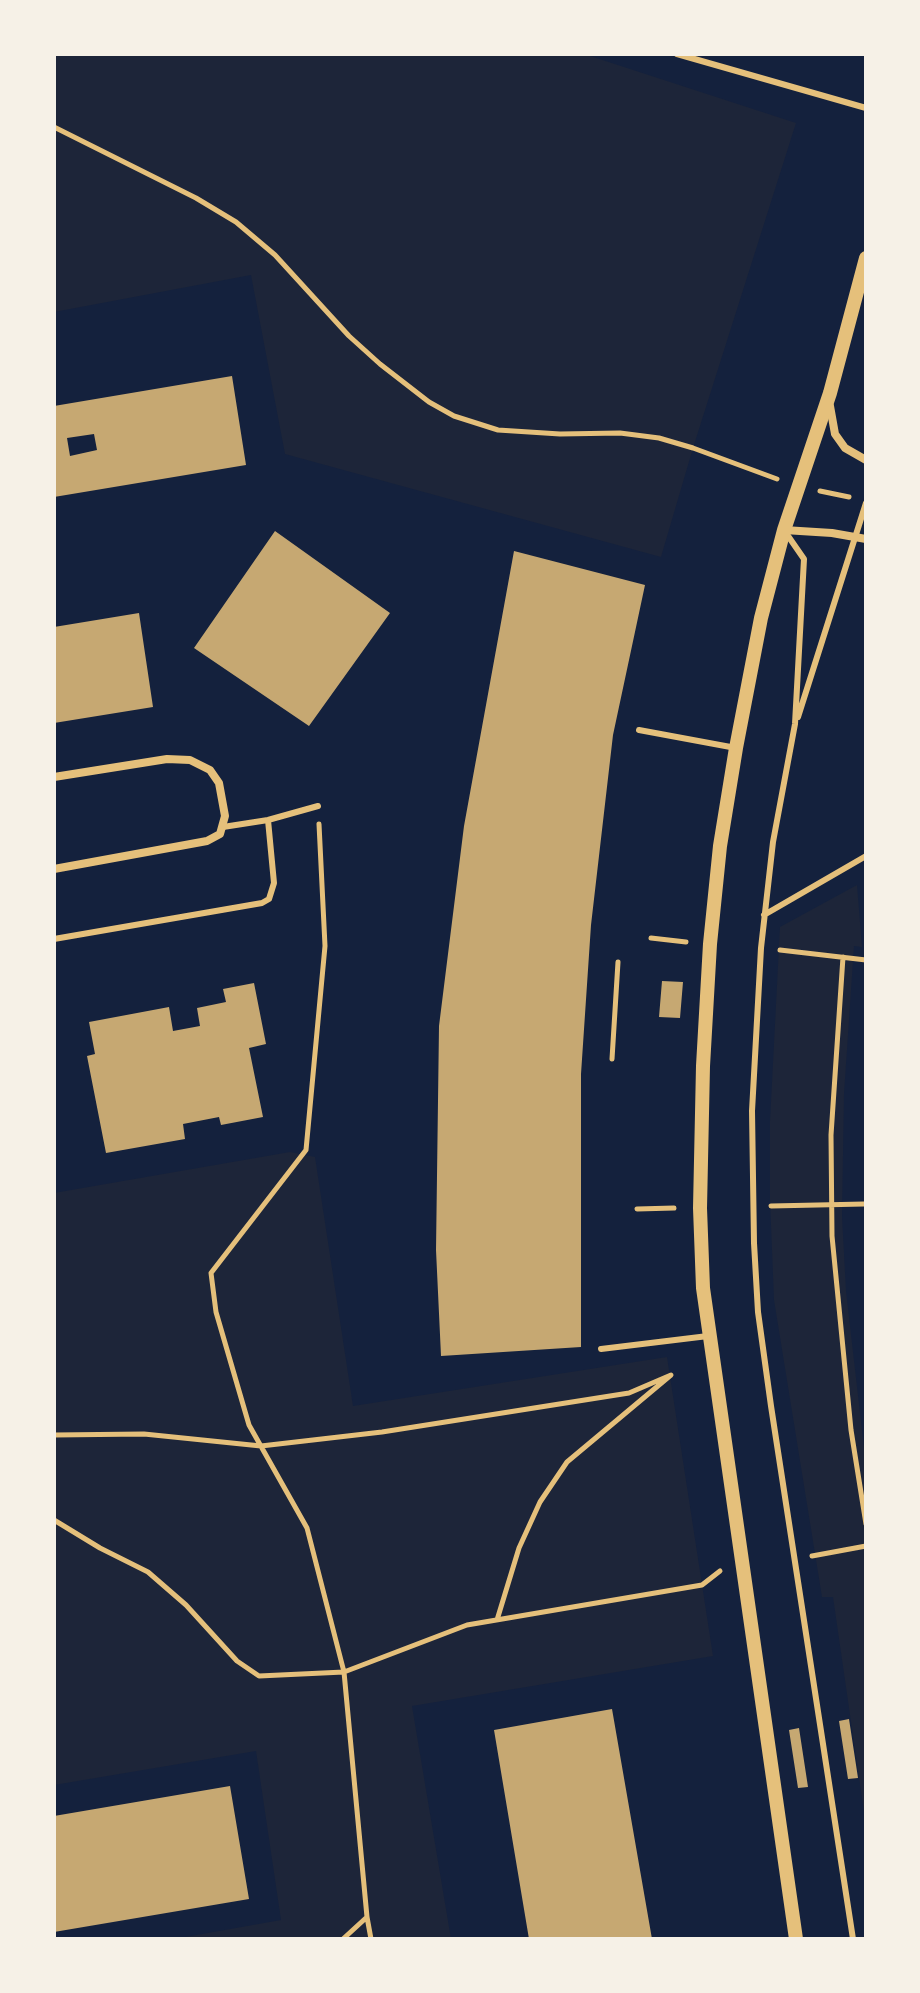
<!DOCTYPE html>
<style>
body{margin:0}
#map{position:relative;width:920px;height:1993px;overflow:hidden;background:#14213d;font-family:Helvetica,sans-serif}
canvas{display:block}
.frame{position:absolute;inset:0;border:56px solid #f6f1e7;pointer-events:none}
</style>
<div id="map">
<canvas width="920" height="1993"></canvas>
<div class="frame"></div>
</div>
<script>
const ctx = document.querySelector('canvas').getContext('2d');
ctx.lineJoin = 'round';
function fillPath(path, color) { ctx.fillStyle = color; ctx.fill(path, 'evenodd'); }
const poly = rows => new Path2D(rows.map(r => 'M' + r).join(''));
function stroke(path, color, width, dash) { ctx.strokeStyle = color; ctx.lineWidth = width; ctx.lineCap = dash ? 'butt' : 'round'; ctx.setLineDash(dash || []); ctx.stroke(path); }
const green = poly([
 [54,54,584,54,796,123,693,448,661,557,285,454,251,275,54,312],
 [857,885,862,947,854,946,844,1094,842,1216,846,1291,866,1465,866,1826,833,1597,822,1597,774,1300,770,1200,770,1121,780,927],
 [290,1152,315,1157,353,1406,667,1357,713,1656,412,1706,451,1939,174,1939,281,1920,256,1751,54,1785,54,1193]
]);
const building = poly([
 [232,376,246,465,54,497,54,406],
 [94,434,97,450,70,456,67,438],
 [275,531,390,613,309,726,194,648],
 [514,551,645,585,613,735,591,925,581,1074,581,1347,441,1356,436,1250,439,1026,464,826],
 [139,613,153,707,54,723,54,627],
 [662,981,683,982,680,1018,659,1017],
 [254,983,266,1044,249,1048,263,1117,221,1125,219,1117,183,1124,185,1139,106,1153,87,1056,95,1054,89,1022,169,1007,173,1031,200,1026,197,1008,226,1002,223,989],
 [612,1709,652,1939,529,1939,494,1730],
 [849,1719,858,1778,848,1779,839,1721],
 [799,1728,808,1787,798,1788,789,1730],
 [230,1786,249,1899,54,1932,54,1816]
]);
const path = poly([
 [54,127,196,198,236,222,275,255,349,336,380,364,429,402,454,416,498,430,560,434,620,433,659,438,693,448,777,479],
 [820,491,849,497],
 [319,824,325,946,306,1150,211,1273,216,1312,249,1425,307,1528,344,1672,367,1917,371,1939],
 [651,938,686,942],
 [780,950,866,960],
 [843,957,831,1135,832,1236,851,1430,866,1524],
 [612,1059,618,962],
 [771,1206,864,1204],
 [637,1209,674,1208],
 [54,1435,144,1434,261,1446,382,1432,629,1393,671,1375,567,1462,540,1502,519,1548,497,1620],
 [54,1520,100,1548,148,1572,186,1605,237,1661,259,1676,344,1672,467,1625,702,1585,720,1571],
 [812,1556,866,1546],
 [343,1939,367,1917]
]);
const service = poly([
 [677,54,866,108],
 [786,533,804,559,795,724,773,842,761,948,752,1111,754,1243,758,1312,771,1406,853,1939],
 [798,717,866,503],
 [639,730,736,748],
 [223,827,268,820,318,806],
 [764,915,866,856],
 [54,939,262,903,269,899,274,883,268,820],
 [601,1349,708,1336]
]);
const minor = poly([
 [830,406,835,434,845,448,866,460],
 [784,530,832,533,866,539],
 [54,777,167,759,190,760,210,770,219,783,225,816,220,834,207,841,54,869]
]);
const tertiary = poly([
 [796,1939,703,1288,700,1208,703,1066,710,944,720,846,736,748,761,618,784,530,830,393,866,258]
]);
fillPath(green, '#1d2539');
fillPath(building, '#c6a872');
stroke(path, '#e5c07b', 5);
stroke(service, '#e5c07b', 6);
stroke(minor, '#e5c07b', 8);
stroke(tertiary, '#e5c07b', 14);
</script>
